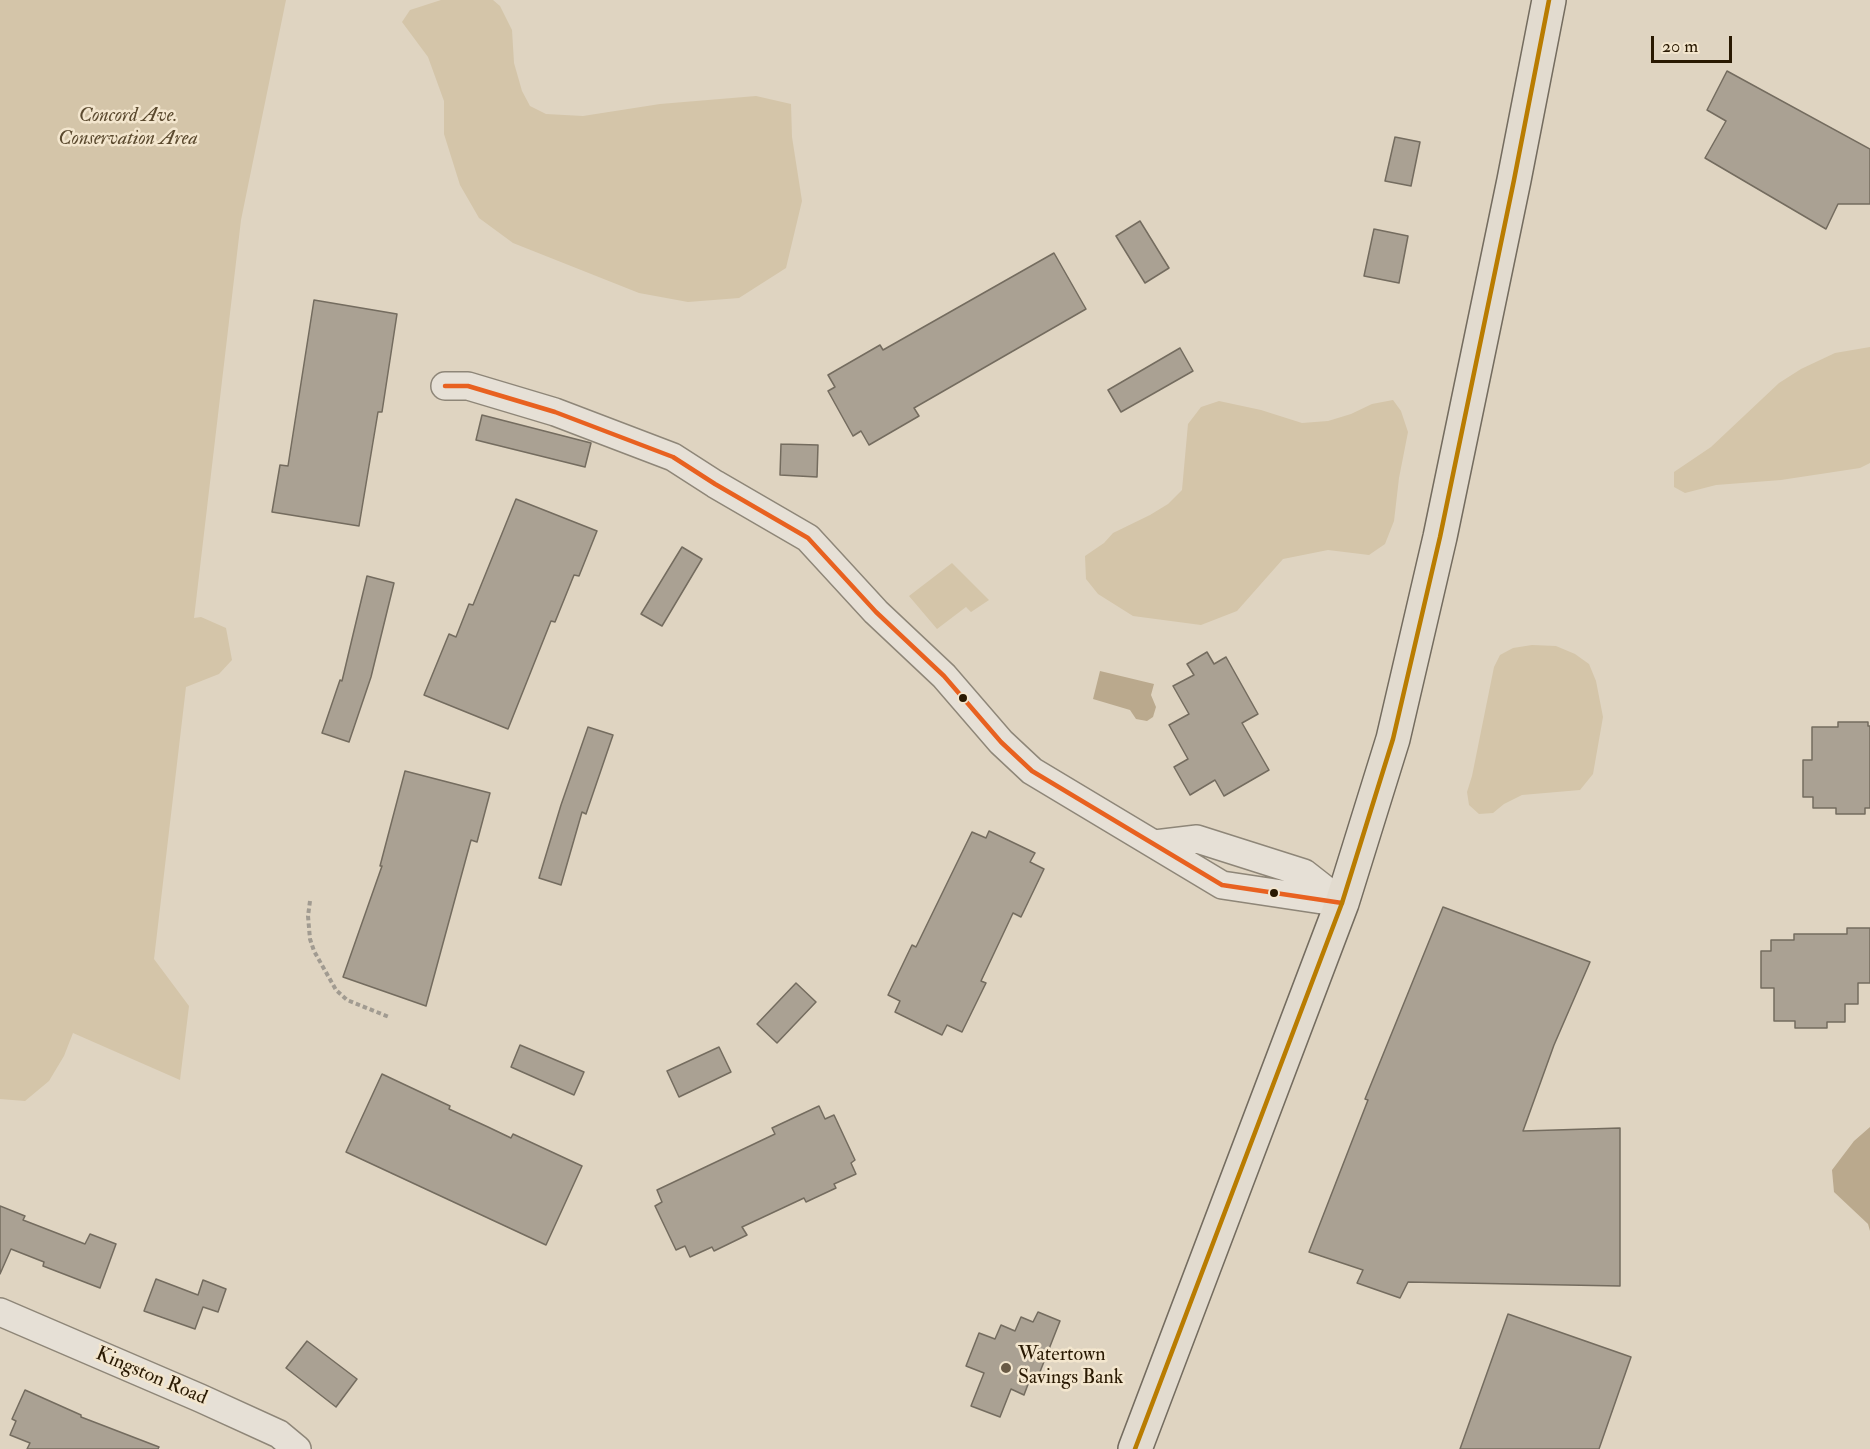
<!DOCTYPE html>
<style>
body{margin:0}
#map{position:relative;width:1870px;height:1449px;overflow:hidden;background:#dfd4c1;font-family:"IM FELL Double Pica",serif}
canvas{display:block}
.scale{position:absolute;left:1651px;top:36px;width:81px;height:27px;box-sizing:border-box;border:3px solid #291902;border-top:0;padding-left:8px;font-size:18px;line-height:21px;white-space:nowrap;color:#291902;-webkit-text-stroke:4px #f3e6ce;paint-order:stroke}
</style>
<div id="map">
<canvas width="1870" height="1449"></canvas>
<div class="scale">20 m</div>
</div>
<script>
const ctx = document.querySelector('canvas').getContext('2d');
ctx.lineJoin = 'round';
function fillPath(path, color) { ctx.fillStyle = color; ctx.fill(path, 'evenodd'); }
const poly = rows => new Path2D(rows.map(r => 'M' + r).join(''));
function stroke(path, color, width, dash) { ctx.strokeStyle = color; ctx.lineWidth = width; ctx.lineCap = dash ? 'butt' : 'round'; ctx.setLineDash(dash || []); ctx.stroke(path); }
function drawText(font, color, halo, rows, align = 'center') {
  ctx.font = font + ' "IM FELL Double Pica",serif'; ctx.lineWidth = 5; ctx.setLineDash([]); ctx.textBaseline = 'middle'; ctx.strokeStyle = halo; ctx.fillStyle = color; for (const [text, x, y, turn = 0] of rows) {
    ctx.save(); ctx.translate(x, y); ctx.rotate((+turn || 0) * Math.PI / 180); ctx.textAlign = isNaN(turn) ? turn : align; if (halo) ctx.strokeText(text, 0, 0); ctx.fillText(text, 0, 0); ctx.restore();
  }
}
const green = poly([
 [0,0,286,0,241,220,194,618,201,617,226,628,232,660,219,674,186,687,154,959,189,1006,180,1080,73,1033,64,1056,49,1081,25,1101,0,1099],
 [441,0,493,0,500,6,512,30,514,63,522,91,530,106,546,114,583,116,660,104,756,96,791,104,792,137,802,201,786,268,739,298,688,302,639,293,513,243,479,218,460,185,444,134,444,101,428,57,402,22,410,10],
 [1870,347,1870,463,1860,468,1781,480,1716,485,1685,493,1674,487,1674,472,1711,447,1779,383,1801,369,1835,353],
 [1393,400,1401,411,1408,432,1399,478,1394,521,1385,544,1369,555,1328,550,1283,559,1237,611,1201,625,1133,616,1098,594,1086,579,1085,556,1104,543,1113,533,1150,515,1168,504,1182,490,1188,424,1201,407,1219,401,1261,410,1302,423,1328,421,1351,414,1372,404],
 [952,563,989,600,971,612,966,607,937,629,909,596],
 [1532,645,1556,646,1575,654,1589,664,1596,681,1603,717,1593,774,1580,790,1522,795,1504,804,1493,813,1479,814,1469,805,1467,792,1472,776,1494,667,1500,655,1513,648]
]);
const water = poly([
 [1100,671,1154,684,1151,695,1156,707,1153,717,1147,721,1136,719,1130,710,1093,699],
 [1870,1127,1870,1231,1868,1224,1834,1192,1832,1170,1854,1141]
]);
const building = poly([
 [1727,71,1870,149,1870,204,1838,204,1826,229,1705,158,1726,121,1707,110,1727,71],
 [1395,137,1420,142,1411,186,1385,181,1395,137],
 [1140,221,1169,268,1145,283,1116,236,1140,221],
 [1374,229,1408,236,1399,283,1364,276,1374,229],
 [1054,253,1086,309,914,408,919,416,869,445,861,431,853,436,828,391,835,387,828,375,880,345,883,350,1054,253],
 [314,300,397,314,382,412,378,412,359,526,272,512,280,465,288,466,314,300],
 [1180,348,1193,371,1121,412,1108,390,1180,348],
 [482,415,591,443,585,467,476,440,482,415],
 [781,444,818,445,817,477,780,475,781,444],
 [516,499,597,531,579,576,574,575,555,622,551,621,508,729,424,695,449,634,456,637,469,604,473,605,516,499],
 [682,547,702,559,662,626,641,614,682,547],
 [367,576,394,583,371,677,349,742,322,733,340,680,342,681,367,576],
 [1207,652,1214,664,1226,657,1258,714,1242,723,1269,770,1224,796,1215,780,1190,795,1174,767,1188,759,1169,725,1189,714,1173,686,1194,675,1187,664,1207,652],
 [1838,722,1868,722,1868,726,1870,726,1870,808,1865,808,1865,814,1836,814,1836,808,1813,808,1813,797,1803,797,1803,760,1812,760,1812,727,1838,727,1838,722],
 [588,727,613,735,586,814,582,812,561,885,539,878,561,805,588,727],
 [405,771,490,793,477,842,471,840,426,1006,343,977,382,866,380,866,405,771],
 [989,831,1035,853,1030,862,1044,869,1021,917,1013,913,981,981,986,983,962,1032,947,1025,942,1035,895,1012,900,1001,888,995,912,945,916,947,972,832,986,838,989,831],
 [1443,907,1590,962,1554,1045,1523,1131,1620,1128,1620,1286,1408,1282,1400,1298,1357,1283,1363,1270,1309,1252,1368,1100,1365,1099,1443,907],
 [1847,928,1870,928,1870,983,1858,983,1858,1004,1845,1004,1845,1022,1827,1022,1827,1028,1795,1028,1795,1021,1774,1021,1774,988,1761,988,1761,951,1771,951,1771,940,1794,940,1794,934,1847,934,1847,928],
 [796,983,816,1002,777,1043,757,1024,796,983],
 [520,1045,584,1072,574,1095,511,1067,520,1045],
 [719,1047,731,1072,679,1097,667,1071,719,1047],
 [382,1074,450,1106,449,1109,488,1127,511,1138,513,1134,582,1166,546,1245,346,1152,382,1074],
 [819,1106,825,1119,834,1115,855,1160,851,1163,856,1174,834,1184,836,1188,806,1202,804,1198,742,1227,747,1235,714,1251,712,1247,690,1257,685,1246,676,1250,655,1206,662,1202,657,1190,775,1134,772,1128,819,1106],
 [0,1206,25,1216,23,1220,85,1244,90,1234,116,1244,100,1288,43,1266,44,1262,11,1249,0,1274,0,1206],
 [156,1279,198,1295,203,1280,226,1289,218,1312,203,1307,195,1329,144,1311,156,1279],
 [1038,1312,1060,1321,1036,1382,1030,1379,1024,1395,1011,1389,1000,1417,971,1406,984,1373,966,1366,979,1333,995,1339,1001,1325,1015,1331,1021,1317,1033,1322,1038,1312],
 [1508,1314,1631,1357,1599,1449,1460,1449,1508,1314],
 [307,1341,357,1379,336,1407,286,1368,307,1341],
 [25,1390,81,1415,81,1417,159,1447,158,1449,27,1449,30,1443,10,1435,16,1421,12,1419,25,1390]
]);
const path = poly([
 [310,901,308,916,310,939,314,951,336,990,347,1000,389,1017]
]);
const minor = poly([
 [445,386,468,386,555,412,673,457,715,484,808,538,876,612,944,676,1001,742,1032,771,1222,885,1342,903],
 [1155,844,1197,839,1304,873,1341,902],
 [0,1312,200,1398,279,1434,297,1449]
]);
const major = poly([
 [1135,1449,1342,903,1393,739,1440,537,1514,180,1549,0]
]);
const bus1 = poly([
 [445,386,468,386,555,412,673,457,715,484,808,538,876,612,944,676,1001,742,1032,771,1222,885,1342,903]
]);
const bus2 = poly([
 [1135,1449,1342,903,1393,739,1440,537,1514,180,1549,0]
]);
const markers = [
 [963,698,5,"#291902"],
 [1274,893,5,"#291902"],
 [1006,1368,6,"#695a45"]
];
const parkNames = [
 ["Concord Ave.",128,117],
 ["Conservation Area",128,140]
];
const poiNames = [
 ["Watertown",1018,1356],
 ["Savings Bank",1018,1379]
];
const streetNames = [
 ["Kingston Road",151,1377,23]
];
fillPath(green, '#d4c5a9');
fillPath(water, '#baa98d');
fillPath(building, '#aaa193');
stroke(building, '#746c5f', 1.5);
stroke(minor, '#8e8678', 30);
stroke(major, '#746c5f', 36);
stroke(path, '#a19b91', 4, [4.5, 3]);
stroke(minor, '#e6e0d6', 27);
stroke(major, '#e2dbcf', 33);
stroke(bus1, '#e86120', 4.5);
stroke(bus2, '#b97c01', 4.5);
for (const [x, y, r, color] of markers) { const dot = new Path2D(); dot.arc(x, y, r, 0, 2 * Math.PI); ctx.fillStyle = color; ctx.fill(dot); stroke(dot, '#f3e6ce', 2); }
drawText('italic 20px', '#5a492e', '#f3e6ce', parkNames);
drawText('20px', '#291902', '#f3e6ce', poiNames, 'left');
drawText('20px', '#291902', '#f3e6ce', streetNames);
</script>
